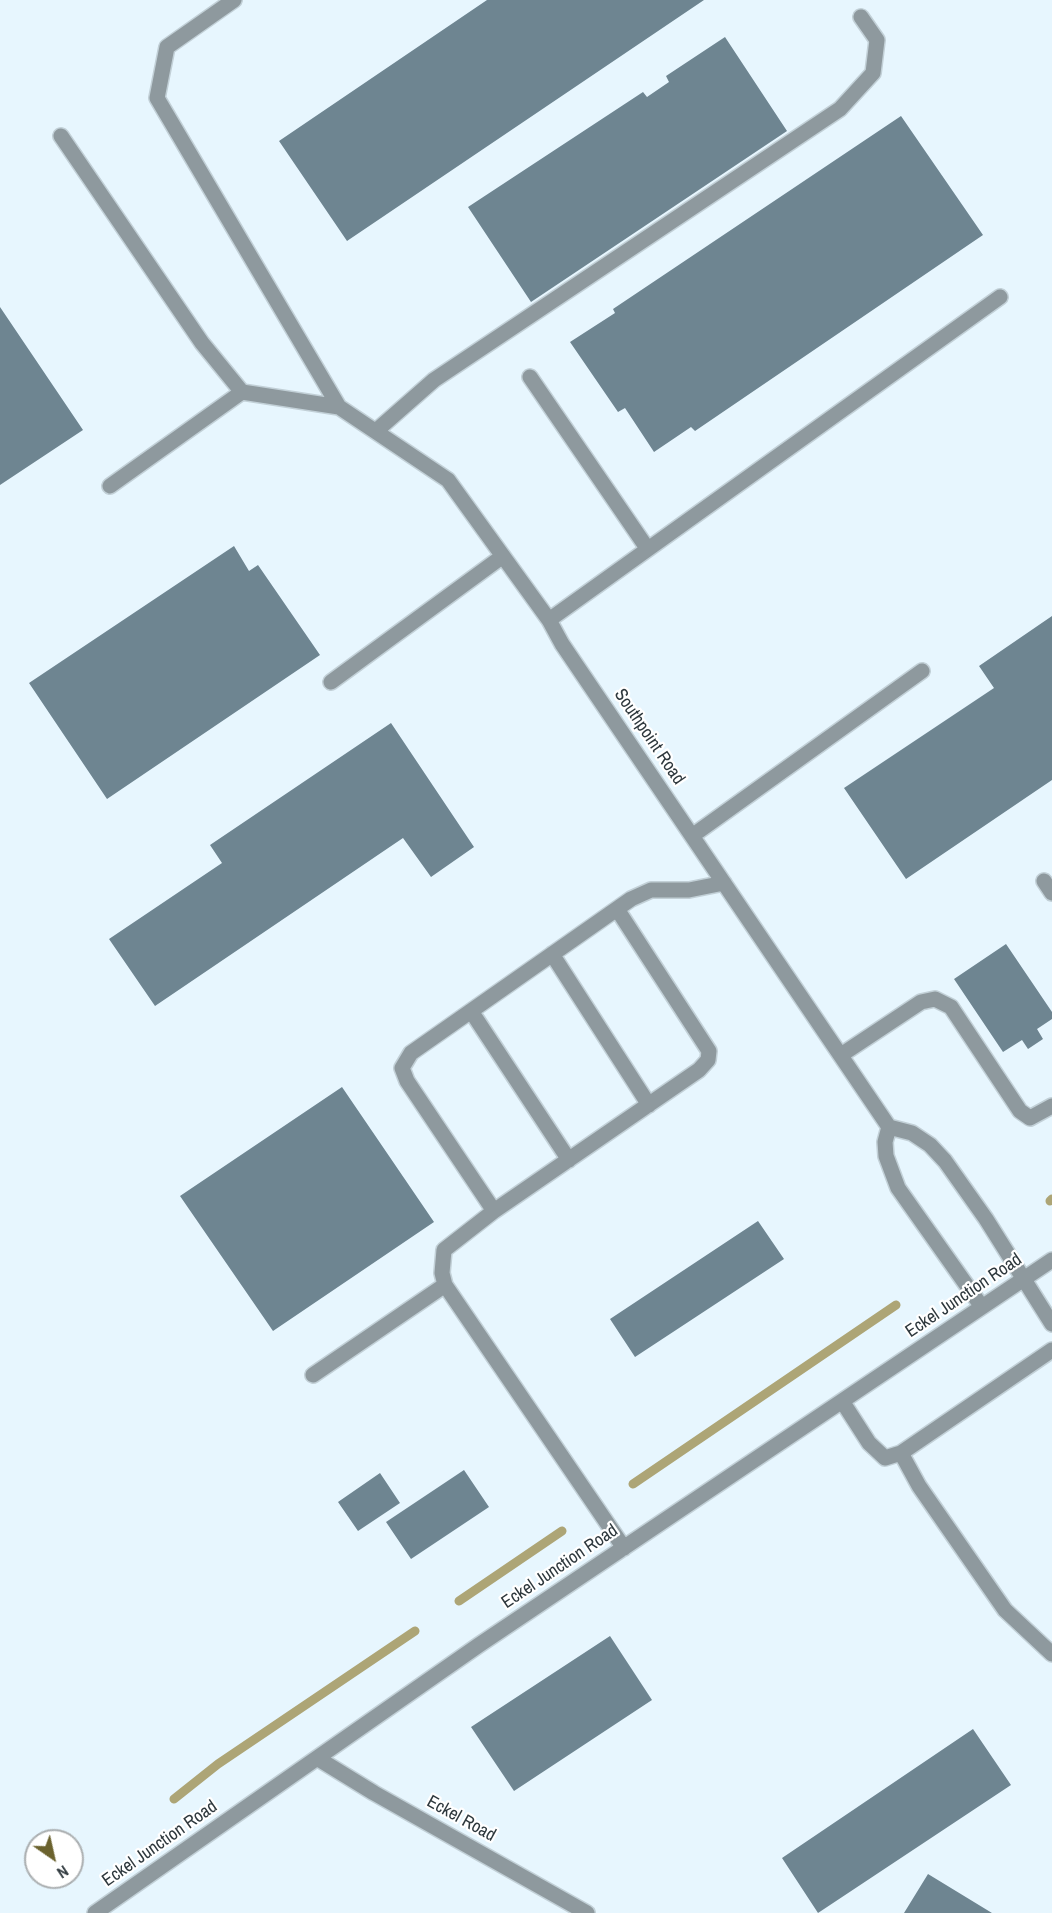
<!DOCTYPE html>
<style>
body{margin:0}
#map{position:relative;width:1052px;height:1913px;overflow:hidden;background:#e7f6fe;font-family:"Archivo Narrow",sans-serif}
canvas{display:block}
.north{position:absolute;left:24px;top:1829px;width:60px;height:60px;box-sizing:border-box;background:#fff;border:2px solid #abafb1;border-radius:50%;rotate:146deg;font-size:16px;font-weight:700;line-height:24px;text-align:center;color:#2e383d}
.north::after{content:'';display:block;margin:auto;width:21px;height:27px;background:#6b622e;clip-path:polygon(50% 0,100% 100%,50% 72%,0 100%)}
</style>
<div id="map">
<canvas width="1052" height="1913"></canvas>
<div class="north">N</div>
</div>
<script>
const ctx = document.querySelector('canvas').getContext('2d');
ctx.lineJoin = 'round';
const poly = rows => new Path2D(rows.map(r => 'M' + r).join(''));
function stroke(path, color, width, dash) { ctx.strokeStyle = color; ctx.lineWidth = width; ctx.lineCap = dash ? 'butt' : 'round'; ctx.setLineDash(dash || []); ctx.stroke(path); }
function fillPath(path, color) { ctx.fillStyle = color; ctx.fill(path, 'evenodd'); }
function drawText(font, color, halo, rows, align = 'center') {
  ctx.font = font + ' "Archivo Narrow",sans-serif'; ctx.lineWidth = 4.5; ctx.setLineDash([]); ctx.textBaseline = 'middle'; ctx.strokeStyle = halo; ctx.fillStyle = color; for (const [text, x, y, turn = 0] of rows) {
    ctx.save(); ctx.translate(x, y); ctx.rotate((+turn || 0) * Math.PI / 180); ctx.textAlign = isNaN(turn) ? turn : align; if (halo) ctx.strokeText(text, 0, 0); ctx.fillText(text, 0, 0); ctx.restore();
  }
}
const stream = poly([
 [1050,1201,1052,1199],
 [633,1484,896,1305],
 [459,1601,562,1531],
 [174,1799,218,1764,415,1631]
]);
const building = poly([
 [487,0,704,0,347,241,279,141],
 [725,37,787,131,531,302,468,207,643,92,647,97,669,82,666,76],
 [901,116,983,235,695,431,691,427,654,452,625,408,618,412,570,342,615,313,613,309],
 [0,307,83,430,0,485],
 [234,546,249,571,258,565,320,655,107,799,29,683],
 [1052,616,1052,780,906,879,844,788,994,688,979,666],
 [391,723,474,847,431,877,403,838,155,1006,109,939,222,863,210,845],
 [1006,944,1052,1012,1052,1019,1037,1029,1043,1039,1028,1049,1022,1040,1003,1052,954,979],
 [342,1087,434,1222,273,1331,180,1196],
 [758,1221,784,1259,635,1357,610,1319],
 [464,1470,489,1507,411,1559,386,1522],
 [380,1473,400,1503,358,1531,338,1502],
 [610,1636,652,1700,514,1791,471,1727],
 [973,1729,1011,1785,818,1913,782,1858],
 [928,1874,992,1913,904,1913]
]);
const minor = poly([
 [234,0,167,47,157,98,339,407],
 [61,136,202,343,242,392,339,407,448,480,549,620,562,644,889,1127,912,1133,930,1145,945,1161,986,1219,1052,1324],
 [530,377,647,548],
 [376,431,434,380,840,109,873,73,877,40,861,17],
 [110,486,242,392],
 [549,620,1000,297],
 [331,682,503,556],
 [692,836,922,671],
 [1044,881,1052,893],
 [552,954,649,1105],
 [471,1011,569,1160],
 [841,1055,921,1002,935,999,951,1007,1020,1111,1030,1118,1052,1106],
 [889,1127,885,1142,886,1156,898,1188,982,1307],
 [494,1211,699,1070,708,1060,709,1051,617,909],
 [313,1375,445,1285],
 [842,1401,869,1443,885,1458,901,1453,1052,1350],
 [901,1453,919,1486,1005,1610,1052,1654],
 [624,1548,445,1285,442,1273,444,1250,494,1211,407,1081,402,1068,411,1053,631,899,651,890,689,890,724,883],
 [317,1758,374,1793,587,1913],
 [95,1913,479,1645,1052,1260]
]);
const streetNames = [
 ["Southpoint Road",649,737,56],
 ["Eckel Junction Road",964,1296,-34],
 ["Eckel Junction Road",560,1567,-34],
 ["Eckel Road",461,1819,29],
 ["Eckel Junction Road",160,1844,-35]
];
stroke(stream, '#ada576', 9);
fillPath(building, '#6e8591');
stroke(minor, '#c2d0d7', 18);
stroke(minor, '#8e999e', 15);
drawText('18px', '#2e383d', '#fff', streetNames);
</script>
